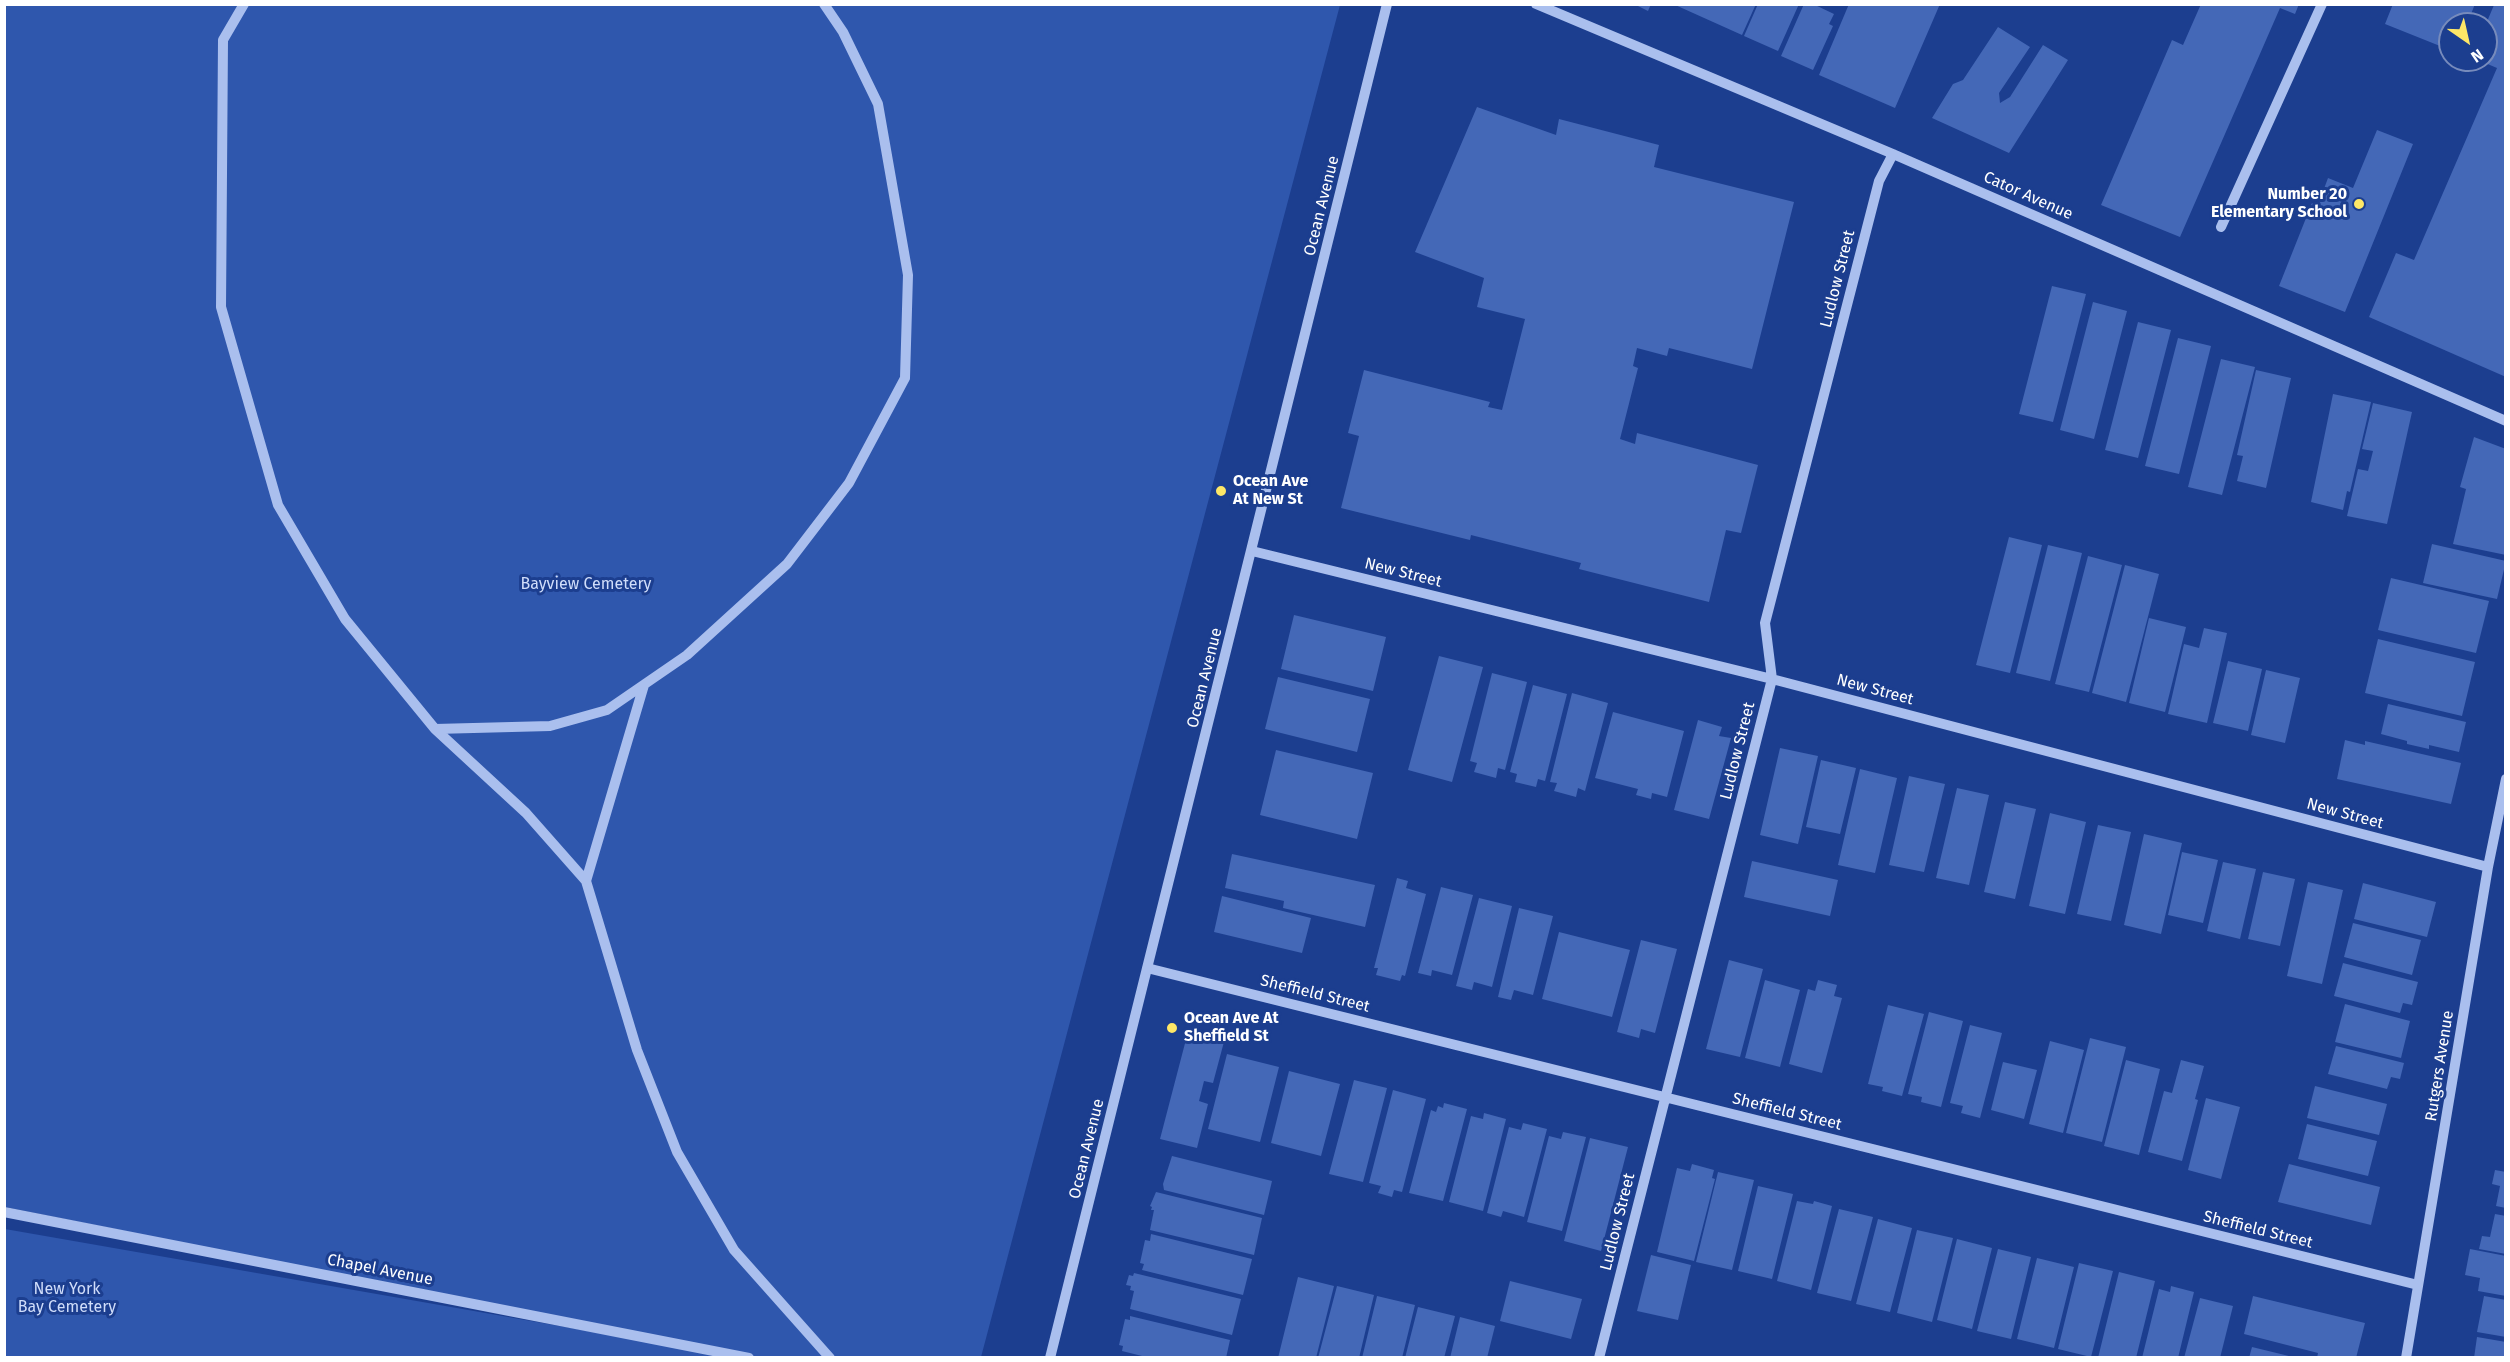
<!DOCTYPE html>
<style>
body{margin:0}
#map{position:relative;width:2510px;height:1362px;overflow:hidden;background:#1c3e8f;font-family:"Fira Sans",sans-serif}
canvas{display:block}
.frame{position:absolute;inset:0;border:6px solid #fff;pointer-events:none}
.north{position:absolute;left:2438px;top:12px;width:60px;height:60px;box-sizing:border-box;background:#1c3e8f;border:2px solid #778bbc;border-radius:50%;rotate:146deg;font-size:16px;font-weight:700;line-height:24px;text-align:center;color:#fff}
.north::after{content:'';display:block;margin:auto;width:21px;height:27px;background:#fee767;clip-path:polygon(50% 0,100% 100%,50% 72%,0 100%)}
</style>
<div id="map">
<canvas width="2510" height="1362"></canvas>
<div class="frame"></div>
<div class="north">N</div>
</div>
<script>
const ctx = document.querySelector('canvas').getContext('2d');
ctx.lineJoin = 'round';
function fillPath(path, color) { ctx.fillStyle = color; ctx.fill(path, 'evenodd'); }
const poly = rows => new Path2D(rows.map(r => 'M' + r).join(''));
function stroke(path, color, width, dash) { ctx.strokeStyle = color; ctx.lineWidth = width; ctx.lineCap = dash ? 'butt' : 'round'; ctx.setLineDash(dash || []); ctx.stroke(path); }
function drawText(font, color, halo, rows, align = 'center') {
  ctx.font = font + ' "Fira Sans",sans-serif'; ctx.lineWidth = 6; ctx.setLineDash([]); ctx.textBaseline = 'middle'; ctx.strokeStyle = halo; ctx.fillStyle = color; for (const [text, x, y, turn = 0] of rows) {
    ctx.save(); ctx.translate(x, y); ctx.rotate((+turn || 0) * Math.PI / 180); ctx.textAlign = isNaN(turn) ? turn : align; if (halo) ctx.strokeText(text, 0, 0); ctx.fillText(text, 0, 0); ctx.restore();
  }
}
const green = poly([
 [4,5,1340,5,981,1357,752,1357,5,1207],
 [5,1229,737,1357,5,1357]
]);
const building = poly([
 [1634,4,1651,4,1648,11],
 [1673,4,1756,4,1742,35],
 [1758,4,1799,4,1778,51,1744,36],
 [1804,4,1813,4,1834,14,1829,24,1833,26,1813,70,1781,56],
 [1849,4,1940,4,1895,108,1819,75],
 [2201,4,2299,4,2295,14,2280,8,2180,237,2101,205,2172,40,2183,45],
 [2393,4,2475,4,2467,24,2450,24,2450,50,2385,24],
 [2494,5,2506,5,2506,377,2369,317,2396,253,2414,260,2497,68,2478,60,2486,60,2486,24],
 [1998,27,2030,47,1999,93,2000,103,2010,97,2043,45,2068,60,2009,153,1932,118,1953,84,1963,80],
 [1477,107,1556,135,1559,119,1659,145,1654,167,1794,202,1752,369,1669,348,1667,356,1637,348,1633,366,1638,368,1620,439,1635,444,1637,433,1758,465,1741,533,1726,530,1709,602,1579,569,1581,563,1471,535,1470,540,1341,508,1359,436,1348,433,1364,370,1490,402,1488,407,1502,410,1525,319,1477,307,1484,278,1415,252],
 [2377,130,2413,144,2345,312,2279,286,2312,203,2318,205,2328,178,2353,188],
 [2052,286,2086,294,2053,422,2019,414],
 [2093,302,2127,311,2094,439,2060,430],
 [2138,322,2171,330,2138,458,2105,450],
 [2178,338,2211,346,2179,474,2145,466],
 [2221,359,2255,367,2222,495,2188,487],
 [2256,370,2291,378,2266,488,2237,481,2243,456,2237,455],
 [2333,394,2371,402,2350,492,2347,491,2343,510,2311,502],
 [2373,403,2412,412,2387,524,2347,516,2358,469,2368,471,2373,451,2362,449],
 [2474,437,2506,449,2506,555,2453,544,2466,489,2460,487],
 [2009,537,2042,545,2010,673,1976,665],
 [2432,544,2506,561,2497,599,2423,583],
 [2048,545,2082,553,2050,681,2016,673],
 [2088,556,2122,565,2089,692,2055,684],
 [2125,565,2159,574,2126,702,2092,693],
 [2391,578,2489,601,2476,653,2378,630],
 [1294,615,1386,637,1373,691,1281,669],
 [2149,618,2186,627,2165,712,2129,703],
 [2204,628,2227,633,2207,723,2168,714,2184,644,2199,648],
 [2378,639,2475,662,2462,716,2365,693],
 [1439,656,1483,667,1452,782,1408,770],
 [2228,661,2262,669,2248,731,2213,723],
 [2266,670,2300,678,2285,743,2251,735],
 [1492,673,1527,682,1505,770,1498,768,1496,778,1474,772,1477,763,1470,761],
 [1278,677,1370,699,1357,752,1265,729],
 [1533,685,1567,694,1545,781,1538,779,1536,787,1515,782,1517,774,1510,772],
 [1572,693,1608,703,1585,791,1578,788,1576,797,1554,791,1557,783,1550,782],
 [2388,704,2466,722,2459,752,2429,745,2429,749,2407,744,2407,741,2381,734],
 [1613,712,1684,731,1667,797,1652,793,1651,799,1636,795,1638,789,1595,778],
 [1698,720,1722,727,1719,736,1731,738,1709,819,1674,810],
 [2345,740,2365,745,2365,741,2461,763,2451,804,2337,779],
 [1780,748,1818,756,1798,844,1760,835],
 [1276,750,1373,773,1357,839,1260,815],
 [1821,760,1856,768,1840,834,1806,827],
 [1860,769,1897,778,1875,873,1838,865],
 [1909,776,1945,784,1924,872,1889,865],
 [1957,788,1989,795,1969,885,1936,878],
 [2005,802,2036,809,2015,899,1984,892],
 [2050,813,2086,822,2065,914,2029,906],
 [2098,825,2131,832,2111,921,2077,914],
 [2144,834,2182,843,2161,934,2124,925],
 [2182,852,2218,860,2203,923,2168,915],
 [1232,854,1375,885,1365,927,1283,908,1284,901,1225,888],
 [1752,861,1838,880,1830,916,1744,897],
 [2223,862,2256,869,2240,939,2207,931],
 [2263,872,2295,879,2280,946,2248,939],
 [1397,878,1408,881,1406,888,1426,894,1405,976,1402,975,1400,981,1376,975,1378,968,1374,968],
 [2308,882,2343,890,2322,984,2287,976],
 [2363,883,2436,902,2427,937,2354,919],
 [1441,887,1473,895,1452,975,1432,970,1431,976,1418,973],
 [1222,896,1311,918,1302,953,1214,932],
 [1479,898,1512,906,1492,987,1474,982,1472,990,1456,986],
 [1519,908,1553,916,1533,995,1514,990,1511,1000,1498,997],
 [2353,923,2421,940,2412,975,2344,957],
 [1559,932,1630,950,1612,1017,1542,999],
 [1641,940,1677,949,1655,1033,1641,1029,1639,1038,1617,1032],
 [1729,960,1763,969,1740,1057,1706,1049],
 [2343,963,2418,982,2412,1005,2403,1003,2400,1013,2334,996],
 [1765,980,1800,990,1780,1067,1745,1058],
 [1818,980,1837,985,1834,996,1842,998,1822,1073,1789,1064,1808,989,1815,991],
 [2345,1004,2410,1021,2401,1058,2335,1042],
 [1888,1005,1924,1014,1902,1096,1882,1091,1883,1087,1868,1084],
 [1929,1012,1963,1021,1941,1107,1921,1102,1922,1097,1908,1094],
 [1970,1025,2002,1033,1980,1118,1961,1113,1963,1106,1950,1103],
 [1189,1028,1225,1038,1213,1083,1204,1081,1199,1101,1208,1104,1197,1148,1160,1139],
 [2090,1038,2126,1047,2102,1142,2066,1133],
 [2050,1041,2084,1050,2063,1133,2029,1124],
 [2336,1046,2404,1063,2400,1079,2391,1077,2387,1089,2328,1074],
 [1227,1054,1279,1067,1260,1142,1208,1129],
 [2126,1060,2160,1069,2139,1155,2104,1146],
 [2181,1060,2204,1066,2195,1099,2198,1100,2182,1161,2148,1152,2164,1091,2172,1093],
 [2003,1062,2037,1070,2024,1119,1991,1110],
 [1289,1071,1340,1084,1321,1156,1271,1143],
 [1354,1080,1387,1088,1363,1182,1329,1174],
 [2315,1086,2387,1104,2379,1135,2307,1118],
 [1393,1090,1426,1099,1402,1192,1394,1190,1392,1197,1378,1193,1381,1186,1369,1183],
 [2206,1098,2240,1107,2221,1179,2188,1170],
 [1444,1103,1467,1109,1443,1201,1409,1193,1431,1110,1436,1112,1438,1106,1443,1108],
 [1484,1113,1506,1119,1483,1211,1449,1202,1471,1116,1483,1119],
 [1523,1123,1547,1129,1524,1217,1503,1211,1501,1217,1487,1213,1509,1127,1521,1130],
 [2307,1124,2377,1141,2368,1176,2298,1159],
 [1563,1132,1586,1137,1562,1231,1527,1222,1549,1136,1561,1139],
 [1590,1138,1628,1147,1601,1251,1564,1241],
 [1172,1156,1272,1181,1264,1215,1164,1190,1163,1184],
 [1692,1164,1714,1170,1712,1178,1715,1179,1694,1261,1657,1252,1677,1168,1690,1171],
 [2289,1164,2380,1187,2371,1225,2278,1202],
 [2495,1170,2506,1172,2506,1208,2496,1206,2500,1186,2492,1184],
 [1718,1172,1754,1180,1732,1270,1696,1262],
 [1758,1186,1793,1194,1772,1279,1738,1271],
 [1156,1192,1262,1218,1254,1255,1150,1230,1154,1210,1151,1210,1152,1207,1150,1206],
 [1797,1201,1813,1204,1814,1201,1832,1206,1811,1290,1777,1281],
 [1839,1209,1873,1217,1851,1301,1817,1293],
 [2495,1214,2506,1216,2506,1254,2479,1249,2482,1236,2490,1237],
 [1878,1219,1912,1228,1890,1312,1856,1304],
 [1917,1230,1953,1238,1932,1322,1897,1313],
 [1151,1234,1252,1259,1243,1295,1142,1270,1144,1264,1140,1263,1145,1240,1150,1241],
 [1957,1239,1992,1248,1972,1329,1937,1320],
 [1998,1249,2031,1257,2011,1339,1977,1331],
 [2470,1249,2506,1256,2506,1296,2478,1291,2480,1278,2465,1275],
 [1651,1255,1691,1265,1678,1320,1637,1311],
 [2037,1258,2074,1267,2054,1348,2017,1339],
 [2079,1263,2113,1271,2091,1357,2058,1349],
 [2119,1272,2155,1281,2136,1358,2098,1358],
 [1134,1273,1241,1299,1232,1335,1130,1309,1134,1291,1130,1290,1131,1286,1126,1285,1129,1275,1133,1276],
 [1298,1277,1334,1286,1316,1358,1278,1358],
 [1510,1281,1582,1299,1571,1339,1500,1321],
 [1337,1286,1374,1295,1359,1358,1318,1358],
 [2171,1286,2194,1292,2178,1358,2142,1358,2159,1289,2170,1292],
 [1377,1296,1415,1305,1402,1358,1362,1358],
 [2253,1296,2365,1323,2356,1358,2317,1358,2318,1353,2244,1334],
 [2484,1296,2506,1300,2506,1337,2477,1332],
 [2200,1298,2233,1306,2220,1358,2184,1358],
 [1418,1307,1455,1316,1444,1358,1405,1358],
 [1130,1316,1230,1340,1226,1358,1150,1358,1122,1351,1123,1346,1119,1345,1125,1319,1130,1320],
 [1460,1317,1495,1326,1487,1358,1450,1358],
 [2477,1337,2506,1342,2506,1358,2474,1358],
 [2252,1347,2293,1357,2293,1358,2249,1358]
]);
const minor = poly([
 [244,4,223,40,221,307,278,505,345,619,435,729,526,813,586,881,637,1050,677,1152,734,1250,830,1358],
 [1536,4,1893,154,2506,421],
 [2221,227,2322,4],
 [1252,551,1772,679,2488,867],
 [435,729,550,726,607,710,687,655,787,564,849,483,905,378,908,275,878,104,843,32,824,4],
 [586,881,644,685],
 [1147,968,2418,1285],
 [4,1212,749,1358],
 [1050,1358,1387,4],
 [1599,1358,1772,679,1765,623,1879,181,1893,154],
 [2406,1358,2488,867,2506,779]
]);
const markers = [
 [2359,204,6,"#fee767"],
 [1221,491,6,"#fee767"],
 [1172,1028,6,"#fee767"]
];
const poiNames = [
 ["Number 20",2347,195,"right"],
 ["Elementary School",2347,213,"right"],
 ["Ocean Ave",1233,482],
 ["At New St",1233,500],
 ["Ocean Ave At",1184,1019],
 ["Sheffield St",1184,1037]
];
const streetNames = [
 ["Cator Avenue",2028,196,24],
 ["Ocean Avenue",1322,206,-76],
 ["Ludlow Street",1838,279,-76],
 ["New Street",1403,573,14],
 ["Ocean Avenue",1205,678,-76],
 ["New Street",1875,690,15],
 ["Ludlow Street",1738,751,-76],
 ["New Street",2345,814,15],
 ["Sheffield Street",1315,994,14],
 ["Rutgers Avenue",2440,1066,-81],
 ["Sheffield Street",1787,1112,14],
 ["Ocean Avenue",1087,1149,-76],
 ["Ludlow Street",1618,1222,-76],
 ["Sheffield Street",2258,1230,14],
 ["Chapel Avenue",380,1270,11]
];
const parkNames = [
 ["Bayview Cemetery",586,585],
 ["New York",67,1290],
 ["Bay Cemetery",67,1308]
];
fillPath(green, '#2f57ad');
fillPath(building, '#4468b7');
stroke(minor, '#aabfee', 10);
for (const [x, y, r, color] of markers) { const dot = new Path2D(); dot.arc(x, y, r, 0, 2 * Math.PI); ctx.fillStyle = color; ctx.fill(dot); stroke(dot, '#1c3e8f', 2); }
drawText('bold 16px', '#fff', '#1c3e8f', poiNames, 'left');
drawText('16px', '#fff', '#1c3e8f', streetNames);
drawText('16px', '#d0ddfa', '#1c3e8f', parkNames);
</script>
